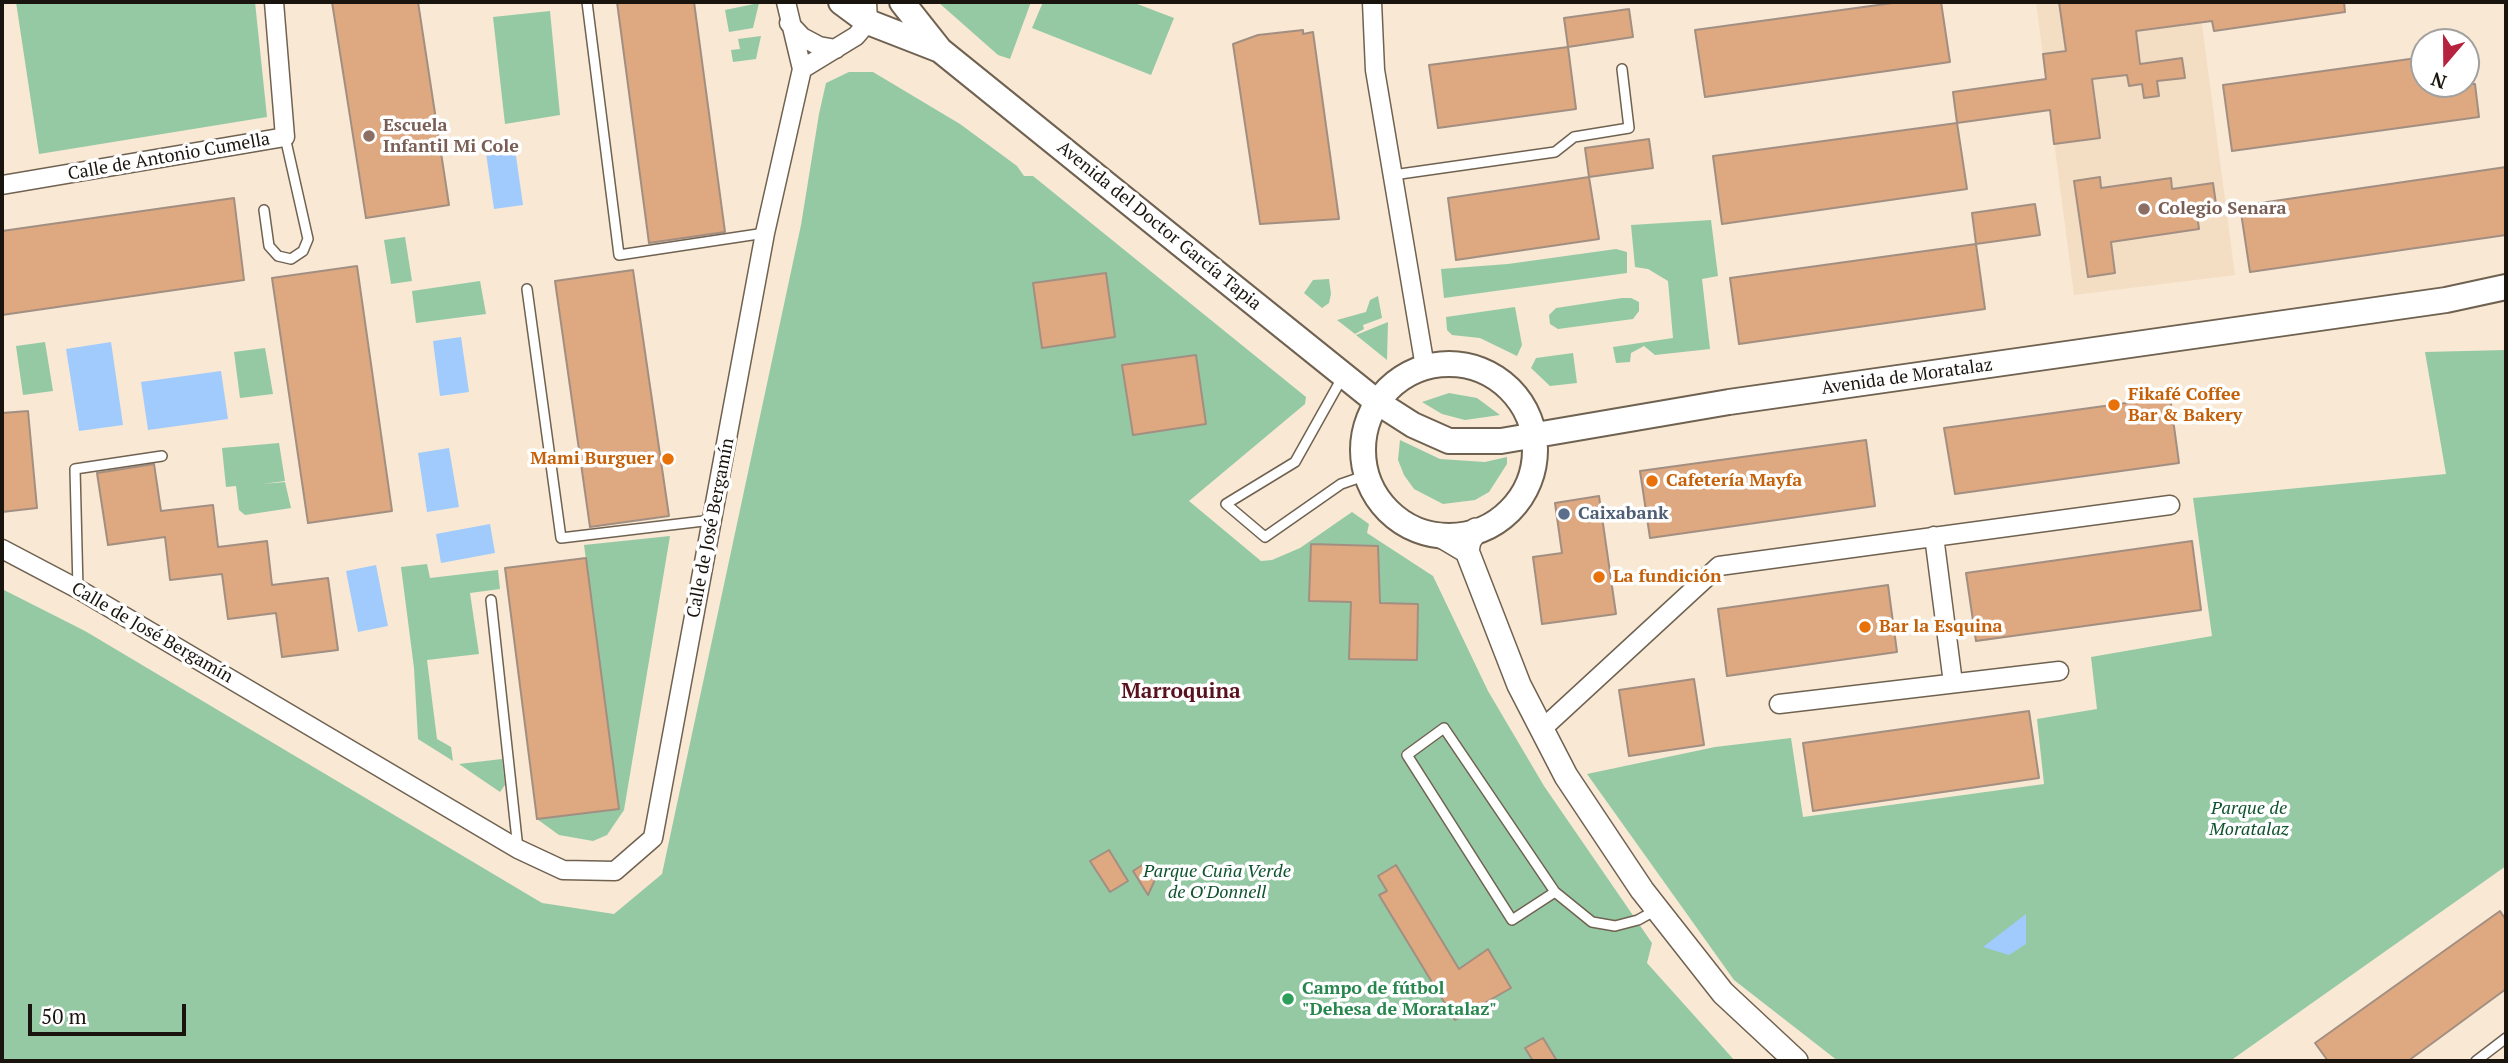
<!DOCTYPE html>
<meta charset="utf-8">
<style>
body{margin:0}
#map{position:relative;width:2508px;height:1063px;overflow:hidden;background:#f8e8d4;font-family:"PT Serif",serif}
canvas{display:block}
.frame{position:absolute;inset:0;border:4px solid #1a140e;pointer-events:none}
.north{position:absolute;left:2410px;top:28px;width:70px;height:70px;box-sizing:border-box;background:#fff;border:2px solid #a3a19f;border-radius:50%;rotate:200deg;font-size:19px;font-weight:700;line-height:28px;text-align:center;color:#1a140e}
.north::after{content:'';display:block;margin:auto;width:24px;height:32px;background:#b5233e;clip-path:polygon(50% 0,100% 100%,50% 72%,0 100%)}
.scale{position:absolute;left:28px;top:1004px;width:158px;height:32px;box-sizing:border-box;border:4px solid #1a140e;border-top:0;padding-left:9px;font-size:21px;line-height:24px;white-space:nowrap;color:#1a140e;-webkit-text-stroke:5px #fff;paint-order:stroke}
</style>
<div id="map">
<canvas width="2508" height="1063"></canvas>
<div class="frame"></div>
<div class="north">N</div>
<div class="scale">50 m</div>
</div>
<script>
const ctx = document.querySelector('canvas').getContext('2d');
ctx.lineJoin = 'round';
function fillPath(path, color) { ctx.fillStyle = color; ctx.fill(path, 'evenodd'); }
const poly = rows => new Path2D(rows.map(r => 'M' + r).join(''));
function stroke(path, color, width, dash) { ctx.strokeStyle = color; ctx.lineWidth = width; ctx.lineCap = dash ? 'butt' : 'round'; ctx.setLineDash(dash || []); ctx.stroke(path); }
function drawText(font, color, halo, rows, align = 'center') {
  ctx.font = font + ' "PT Serif",serif'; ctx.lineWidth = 7; ctx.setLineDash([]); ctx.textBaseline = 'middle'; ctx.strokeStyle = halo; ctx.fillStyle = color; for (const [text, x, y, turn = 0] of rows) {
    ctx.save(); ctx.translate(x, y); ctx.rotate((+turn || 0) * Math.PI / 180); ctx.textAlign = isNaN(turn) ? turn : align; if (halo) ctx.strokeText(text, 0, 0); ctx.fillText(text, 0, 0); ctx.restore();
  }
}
const built = poly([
 [2036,2,2199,2,2235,275,2074,295]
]);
const green = poly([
 [16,2,255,2,267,117,39,154],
 [938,2,1031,2,1010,59,998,55],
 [1043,2,1132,2,1174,18,1151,75,1032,28],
 [759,3,753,28,729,32,725,10],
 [550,11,560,115,505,124,493,17],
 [761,36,756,59,733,62,731,50,740,49,738,39],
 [849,72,873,72,960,124,1017,166,1024,176,1033,176,1306,397,1305,404,1189,501,1261,561,1272,560,1300,548,1352,512,1369,524,1367,533,1433,576,1488,691,1544,786,1652,943,1647,963,1735,1061,2,1061,2,589,85,631,542,903,614,914,662,874,801,225,819,114,826,83],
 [1711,220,1718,276,1702,279,1710,349,1655,355,1644,346,1631,353,1630,362,1616,363,1613,347,1673,338,1668,281,1648,269,1635,267,1631,225],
 [405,237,412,281,391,284,384,240],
 [1616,249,1627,252,1627,273,1444,298,1441,269,1508,264],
 [1329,279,1331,294,1329,303,1322,308,1304,293,1313,280],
 [480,281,486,314,416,323,412,291],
 [1378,296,1382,318,1363,325,1364,329,1355,334,1337,320,1366,312,1370,300],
 [1622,298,1631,298,1639,302,1639,311,1633,319,1558,329,1550,324,1549,315,1556,308],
 [1515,307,1522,345,1517,356,1480,338,1452,335,1447,330,1446,317],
 [1388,322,1387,360,1356,335],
 [45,342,53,391,23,395,16,346],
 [265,348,273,394,240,398,234,352],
 [2506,350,2506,866,2230,1061,1838,1061,1734,980,1587,774,1715,747,1791,738,1803,817,2044,784,2037,719,2097,709,2091,657,2212,636,2193,498,2446,474,2425,352],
 [1573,353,1577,383,1550,386,1531,368,1536,358],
 [1449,393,1477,398,1500,415,1465,420,1442,414,1422,402],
 [1400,440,1440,459,1485,462,1507,457,1507,464,1489,492,1475,500,1443,504,1414,489,1404,475,1398,460],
 [279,443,285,481,262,484,285,482,291,508,245,515,239,510,236,486,226,487,222,448],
 [670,536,624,810,607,835,593,841,559,835,537,819,619,808,584,545],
 [427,564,430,578,498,570,500,589,470,593,479,654,427,660,437,739,451,747,453,761,418,739,414,668,401,567],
 [502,759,505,785,500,792,459,764]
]);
const water = poly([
 [515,149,523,205,494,209,486,153],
 [461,337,469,392,440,396,433,341],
 [111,342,123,425,79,431,66,349],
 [221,371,228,419,148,430,141,382],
 [449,448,459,507,427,512,418,453],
 [490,524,495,553,441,563,436,534],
 [376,565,388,626,358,632,346,571],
 [2026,914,2026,944,2009,955,1983,947]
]);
const building = poly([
 [332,2,418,2,449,205,366,218,332,2],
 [617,2,694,2,725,232,649,243,617,2],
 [1900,2,1941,2,1950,62,1705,97,1695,30,1900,2],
 [2059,2,2344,2,2345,12,2214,31,2212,21,2136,31,2140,64,2182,58,2185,78,2157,81,2159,96,2144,98,2142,84,2129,86,2127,75,2092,79,2100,138,2054,144,2050,110,1957,123,1953,92,2046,79,2043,54,2066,51,2059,2],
 [1629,9,1633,37,1568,47,1564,18,1629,9],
 [1303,30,1303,34,1313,32,1339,219,1260,224,1233,44,1258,35,1303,30],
 [1568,47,1576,109,1438,128,1429,65,1568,47],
 [2424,57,2424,84,2475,84,2479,117,2232,151,2223,85,2424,57],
 [1957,123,1967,189,1722,224,1713,156,1957,123],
 [1649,139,1653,168,1589,177,1599,239,1456,260,1448,198,1589,177,1585,148,1649,139],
 [2506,167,2506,235,2250,272,2240,206,2506,167],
 [2100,177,2101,188,2171,178,2172,189,2213,183,2216,204,2196,207,2199,229,2111,242,2115,273,2088,277,2074,181,2100,177],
 [234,198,244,280,2,315,2,231,234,198],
 [2035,204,2040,235,1976,244,1972,213,2035,204],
 [1976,244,1985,309,1739,344,1730,278,1976,244],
 [357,266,392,511,308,523,272,278,357,266],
 [633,270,669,516,590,527,555,281,633,270],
 [1106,273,1115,337,1042,348,1033,283,1106,273],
 [1196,355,1206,424,1133,435,1122,365,1196,355],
 [2170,397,2179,463,1955,494,1944,428,2170,397],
 [28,411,37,508,2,512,2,413,28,411],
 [1866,440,1875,506,1650,538,1640,471,1866,440],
 [154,464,161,511,213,505,218,547,267,541,272,585,328,578,338,650,282,657,276,613,228,619,222,574,170,580,165,537,108,545,97,473,154,464],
 [1599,496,1616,614,1542,624,1533,557,1562,553,1555,503,1599,496],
 [2192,541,2201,610,1976,641,1966,573,2192,541],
 [1311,544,1378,546,1380,603,1418,604,1417,660,1349,659,1351,602,1309,601,1311,544],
 [586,558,619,809,537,819,505,568,586,558],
 [1888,585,1897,652,1727,676,1718,609,1888,585],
 [1694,679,1704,745,1629,756,1619,690,1694,679],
 [2029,711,2039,778,1813,811,1803,743,2029,711],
 [1109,850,1128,881,1110,892,1090,861,1109,850],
 [1147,862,1155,865,1158,873,1148,895,1133,871,1147,862],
 [1396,865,1459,969,1488,949,1511,988,1455,1020,1379,895,1387,891,1378,876,1396,865],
 [2500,911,2506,920,2506,989,2408,1061,2328,1061,2315,1043,2500,911],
 [1543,1038,1557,1061,1533,1061,1525,1048,1543,1038]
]);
const service = poly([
 [587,2,619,255,765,233],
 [1393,175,1555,152,1574,137,1629,128,1622,69],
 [264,210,269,246,278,256,291,259,303,251,308,239,285,137],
 [527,289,561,538,712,520],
 [1342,378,1295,462,1226,504,1265,537,1341,484,1367,475],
 [78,589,75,469,162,456],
 [491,600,518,849],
 [1555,892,1512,920,1407,755,1444,728,1555,892,1592,922,1615,926,1638,920,1656,910],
 [2476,1061,2506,1038]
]);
const minor = poly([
 [1372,2,1375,70,1425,367],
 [789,23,802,37,819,46,836,49],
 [802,69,856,36,868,22,867,2],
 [2,185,285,137,274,2],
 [1934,536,1953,683],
 [2,549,78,589,518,849,563,870,615,871,653,838,765,233,802,69,786,2],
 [1779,704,2059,671],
 [1541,730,1719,566,2170,505]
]);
const tertiary = poly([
 [1476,530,1469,541,1467,551,1519,685,1566,776,1642,890,1723,993,1796,1061],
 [1440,535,1467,551]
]);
const secondary = poly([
 [841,2,868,22,940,50],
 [902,2,940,50,1158,226,1377,402,1413,425,1449,441,1501,441,1729,402,2446,300,2506,287],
 '1363 450a86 86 0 1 1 172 0a86 86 0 1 1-172 0Z'
]);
const markers = [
 [369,136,7,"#8d6e63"],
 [2144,209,7,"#8d6e63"],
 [2114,405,7,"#e8710a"],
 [668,459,7,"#e8710a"],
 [1652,481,7,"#e8710a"],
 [1564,514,7,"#5c6f8a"],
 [1599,577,7,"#e8710a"],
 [1865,627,7,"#e8710a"],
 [1288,999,7,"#2e9e5b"]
];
const educationNames = [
 ["Escuela",383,126],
 ["Infantil Mi Cole",383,147],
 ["Colegio Senara",2158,209]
];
const streetNames = [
 ["Calle de Antonio Cumella",169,157,-10],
 ["Avenida del Doctor García Tapia",1159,226,39],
 ["Avenida de Moratalaz",1907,377,-8],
 ["Calle de José Bergamín",711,528,-79],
 ["Calle de José Bergamín",152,633,30]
];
const foodNames = [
 ["Fikafé Coffee",2128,395],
 ["Bar & Bakery",2128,416],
 ["Mami Burguer",654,459,"right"],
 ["Cafetería Mayfa",1666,481],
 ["La fundición",1613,577],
 ["Bar la Esquina",1879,627]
];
const serviceNames = [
 ["Caixabank",1578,514]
];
const parkNames = [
 ["Parque de",2249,809],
 ["Moratalaz",2249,830],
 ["Parque Cuña Verde",1217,872],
 ["de O'Donnell",1217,893]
];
const leisureNames = [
 ["Campo de fútbol",1302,989],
 ["\"Dehesa de Moratalaz\"",1302,1010]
];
const quarterNames = [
 ["Marroquina",1181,692]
];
fillPath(built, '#f3dec4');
fillPath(green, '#94c9a4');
fillPath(water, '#a1cbfc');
fillPath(building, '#dea881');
stroke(building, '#a38f81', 2);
stroke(service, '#706251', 12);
stroke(minor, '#706251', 21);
stroke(tertiary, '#706251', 26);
stroke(secondary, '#706251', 28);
stroke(service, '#fff', 9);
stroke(minor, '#fff', 18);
stroke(tertiary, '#fff', 23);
stroke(secondary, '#fff', 24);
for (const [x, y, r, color] of markers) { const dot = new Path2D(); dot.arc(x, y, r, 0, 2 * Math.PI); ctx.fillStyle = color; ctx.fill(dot); stroke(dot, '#fff', 2.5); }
drawText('bold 18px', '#785e54', '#fff', educationNames, 'left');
drawText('18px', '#1a140e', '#fff', streetNames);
drawText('bold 18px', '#c56008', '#fff', foodNames, 'left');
drawText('bold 18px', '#4e5e75', '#fff', serviceNames, 'left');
drawText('italic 18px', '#0f532e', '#fff', parkNames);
drawText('bold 18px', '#27864d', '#fff', leisureNames, 'left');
drawText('bold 21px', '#58121d', '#fff', quarterNames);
</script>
